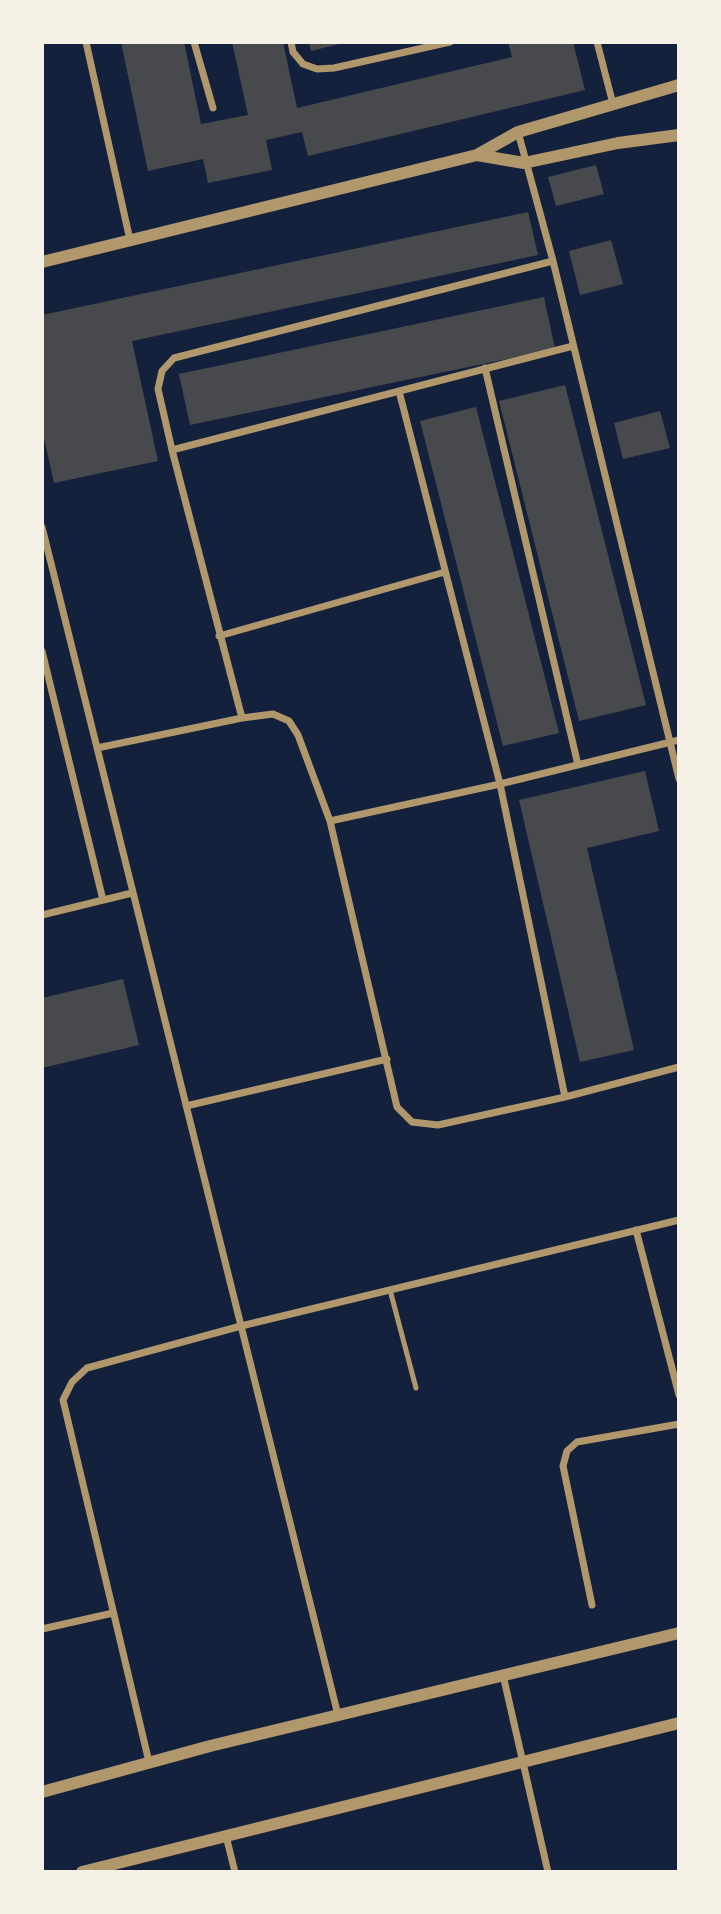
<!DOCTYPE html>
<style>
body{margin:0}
#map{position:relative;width:721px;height:1914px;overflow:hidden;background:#14213d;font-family:Karla,sans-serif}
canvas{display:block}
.frame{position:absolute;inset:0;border:44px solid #f6f1e7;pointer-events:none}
</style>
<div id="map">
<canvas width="721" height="1914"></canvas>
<div class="frame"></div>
</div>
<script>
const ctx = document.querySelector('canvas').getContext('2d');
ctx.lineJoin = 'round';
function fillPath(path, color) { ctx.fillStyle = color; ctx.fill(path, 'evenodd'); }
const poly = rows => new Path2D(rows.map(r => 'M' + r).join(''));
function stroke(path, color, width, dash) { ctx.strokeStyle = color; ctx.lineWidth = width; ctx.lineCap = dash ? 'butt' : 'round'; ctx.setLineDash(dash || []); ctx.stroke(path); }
const building = poly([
 [121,42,184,42,201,124,248,115,232,42,283,42,297,108,512,57,508,42,573,42,585,90,308,156,302,132,266,140,272,170,208,183,203,159,148,171],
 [309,42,343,42,343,43,311,51],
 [596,165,604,194,556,206,548,177],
 [528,212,538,255,132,341,158,461,54,483,42,429,42,315],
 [611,240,623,284,580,295,569,251],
 [544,297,555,349,190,425,179,374],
 [565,385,646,705,579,721,499,401],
 [476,407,559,733,503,746,420,421],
 [660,411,670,448,623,459,614,423],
 [645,771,659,831,587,848,634,1050,580,1062,519,800],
 [123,979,139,1045,42,1068,42,998]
]);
const service = poly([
 [390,1290,416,1388]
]);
const minor = poly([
 [86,42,130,240],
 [194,42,213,108],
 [291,42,293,52,303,64,317,69,334,68,450,42],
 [597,42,613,104],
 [518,132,553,261,679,779],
 [485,368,578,765],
 [399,391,500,784,565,1097],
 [172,450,573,346],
 [42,527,338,1715],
 [219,636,445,572],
 [42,651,103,900],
 [242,718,172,450,158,389,162,371,174,358,553,261],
 [97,748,242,718,273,714,289,721,298,735,330,821,397,1107,412,1122,438,1125,565,1097,679,1067],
 [330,821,500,784,679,740],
 [42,915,132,893],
 [186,1106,387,1059],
 [636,1230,679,1395],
 [592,1605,563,1466,567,1451,577,1442,679,1424],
 [42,1629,113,1613],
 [503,1675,548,1872],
 [149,1762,63,1400,72,1382,87,1368,241,1326,679,1220],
 [226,1836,235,1872]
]);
const tertiary = poly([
 [477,155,524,163,618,143,679,135],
 [42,262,477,155,518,132,679,85],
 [42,1792,210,1746,679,1633],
 [82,1872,679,1723]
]);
fillPath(building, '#48494c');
stroke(service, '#b1986c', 5);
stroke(minor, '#b1986c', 7);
stroke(tertiary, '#b1986c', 12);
</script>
